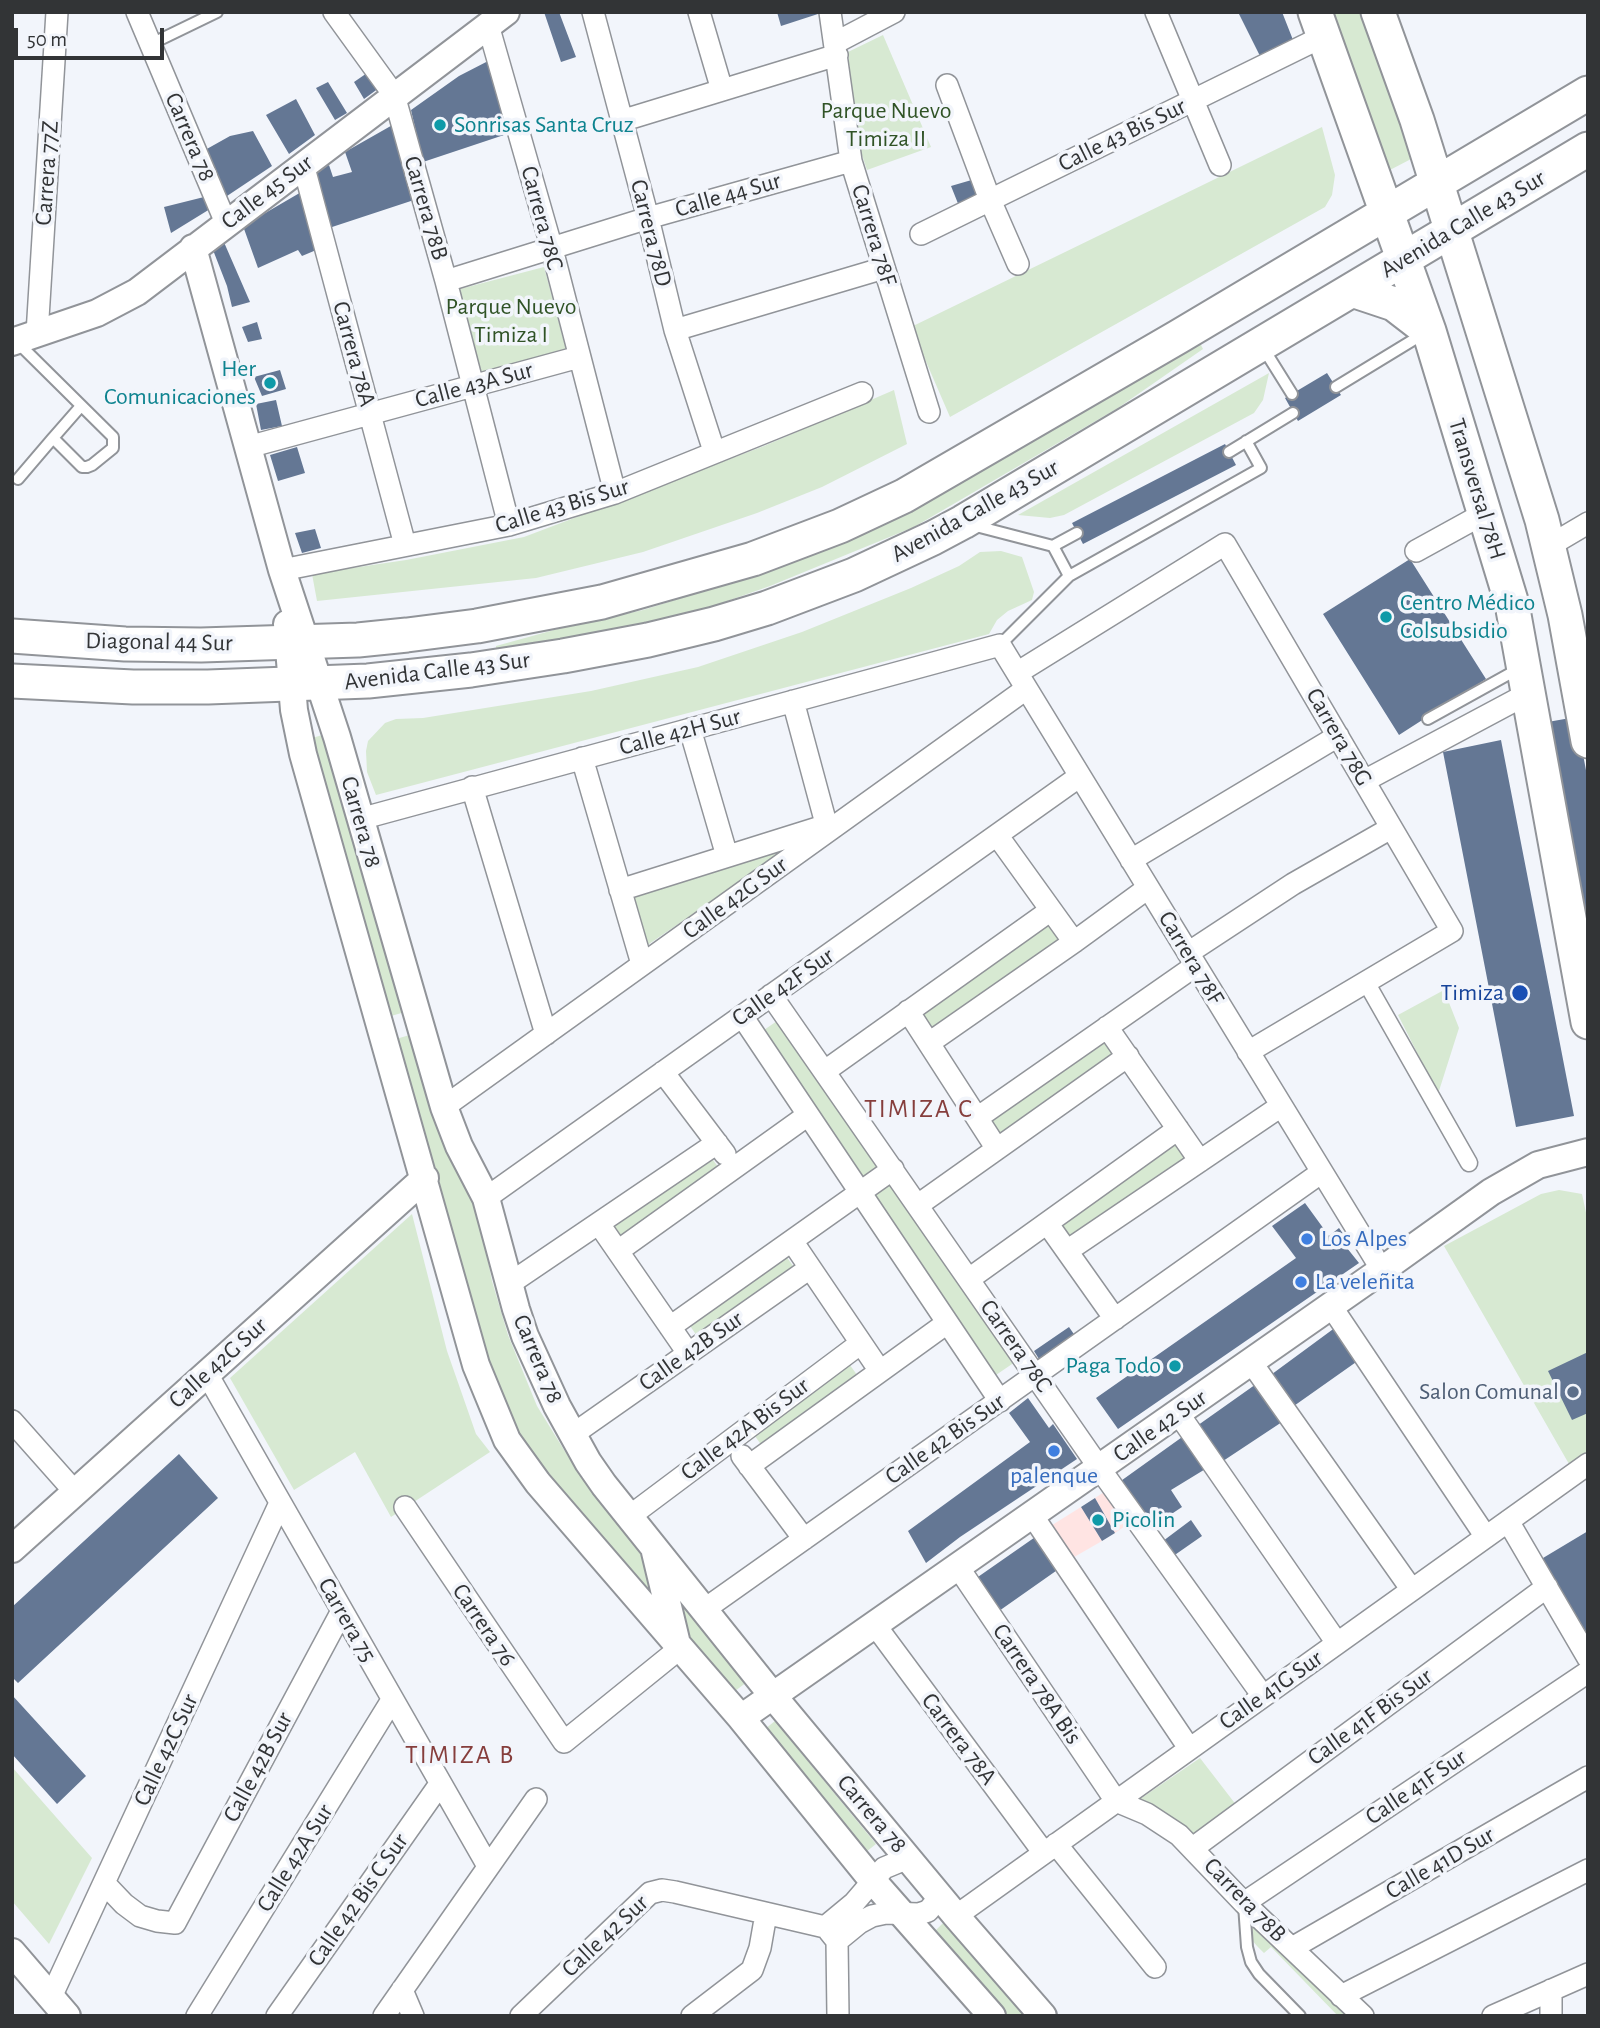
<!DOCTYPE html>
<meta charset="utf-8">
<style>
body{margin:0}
#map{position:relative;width:1600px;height:2028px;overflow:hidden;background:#f2f5fb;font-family:"Alegreya Sans",sans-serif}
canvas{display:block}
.frame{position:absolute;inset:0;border:14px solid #323436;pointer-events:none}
.scale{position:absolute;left:14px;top:28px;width:150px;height:32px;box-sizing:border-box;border:4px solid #323436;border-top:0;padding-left:9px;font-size:21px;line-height:24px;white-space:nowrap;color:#323436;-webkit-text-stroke:5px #f2f5fb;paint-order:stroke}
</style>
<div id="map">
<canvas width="1600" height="2028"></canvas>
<div class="frame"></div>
<div class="scale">50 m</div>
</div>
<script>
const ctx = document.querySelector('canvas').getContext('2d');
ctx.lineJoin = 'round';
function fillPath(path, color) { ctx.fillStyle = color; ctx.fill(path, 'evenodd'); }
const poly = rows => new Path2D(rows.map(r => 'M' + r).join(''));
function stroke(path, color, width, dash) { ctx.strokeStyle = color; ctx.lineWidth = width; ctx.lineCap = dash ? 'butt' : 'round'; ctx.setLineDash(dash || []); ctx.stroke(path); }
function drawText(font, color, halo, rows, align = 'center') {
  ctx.font = font + ' "Alegreya Sans",sans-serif'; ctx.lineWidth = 7; ctx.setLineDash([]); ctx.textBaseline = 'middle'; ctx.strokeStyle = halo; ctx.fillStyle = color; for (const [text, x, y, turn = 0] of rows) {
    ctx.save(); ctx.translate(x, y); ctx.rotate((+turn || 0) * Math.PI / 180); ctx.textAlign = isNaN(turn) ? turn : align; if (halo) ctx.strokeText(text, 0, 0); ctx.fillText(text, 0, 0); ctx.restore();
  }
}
const commercial = poly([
 [1110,1488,1131,1522,1115,1533,1095,1498],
 [1081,1507,1102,1541,1069,1560,1049,1527]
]);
const green = poly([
 [1331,12,1359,12,1413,158,1388,171],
 [883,35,931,147,867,170,855,134,848,52],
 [1322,127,1335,175,1332,195,1325,207,950,417,911,327],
 [544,267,567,353,478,376,456,290],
 [1199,341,1203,349,1118,408,914,527,770,586,719,604,645,625,496,654,496,646,561,628,643,610,748,577],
 [1269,373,1263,400,1254,413,1064,515,1050,518,1018,515],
 [894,390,907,444,822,487,757,513,643,552,536,578,317,601,312,574,406,560,524,537,764,446],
 [1001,551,1022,557,1034,592,1032,600,1008,611,997,620,989,634,376,795,367,772,366,751,368,741,385,723,396,719,423,718,591,691,698,667,802,632,911,588,959,566,980,552],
 [326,734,405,1012,391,1016,312,738],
 [797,843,646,946,628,893],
 [1048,922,1061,941,934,1030,921,1012],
 [1444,990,1459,1028,1438,1094,1398,1015],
 [780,1019,1015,1362,996,1375,761,1032],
 [413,1034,481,1226,492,1281,508,1335,537,1406,577,1471,648,1564,658,1605,513,1430,487,1368,436,1171,396,1039],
 [1110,1035,1123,1053,996,1143,983,1125],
 [1179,1137,1191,1155,1064,1245,1052,1226],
 [708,1153,721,1171,624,1240,611,1221],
 [1559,1190,1582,1194,1588,1222,1588,1452,1569,1464,1444,1246,1541,1194],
 [412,1214,447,1351,476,1434,490,1452,391,1517,355,1452,294,1490,230,1378],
 [783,1252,796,1270,699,1339,686,1320],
 [847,1361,860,1379,765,1450,752,1432],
 [674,1588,747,1682,735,1691,689,1637],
 [775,1721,876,1844,866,1852,765,1729],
 [1200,1758,1237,1806,1195,1840,1180,1824,1162,1811,1137,1801],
 [12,1767,92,1858,49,1944,12,1901],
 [1249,1917,1347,2016,1338,2016,1271,1947,1264,1953,1257,1946,1251,1939],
 [944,1922,1025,2016,1007,2016,934,1932]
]);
const building = poly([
 [544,12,559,12,576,57,561,62],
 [777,12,820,12,821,13,781,26],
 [1238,12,1282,12,1295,45,1262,60],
 [492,59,513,132,423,162,411,110,459,76],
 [370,71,379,88,364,99,354,82],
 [328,82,347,113,335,120,316,88],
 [296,99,315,135,289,154,266,115],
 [396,123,417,199,326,229,312,175,329,165,333,177,352,172,345,152],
 [253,131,272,166,224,198,205,150,230,136],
 [975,179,981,197,959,206,951,186],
 [303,191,321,248,302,256,298,250,258,268,243,226],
 [204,197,210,209,171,233,164,207],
 [223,240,250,302,232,307,227,286,213,250],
 [257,322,262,339,248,342,242,327],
 [280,370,286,389,262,396,254,377],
 [1327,373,1341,395,1298,421,1285,398],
 [276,400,282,426,261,430,256,404],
 [1225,444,1236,465,1083,544,1072,523],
 [297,447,305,473,278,481,270,455],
 [315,529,321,548,302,553,295,533],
 [1410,559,1486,679,1399,735,1323,614],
 [1576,717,1588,781,1588,970,1542,723],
 [1501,740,1574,1116,1516,1127,1443,752],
 [1305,1203,1329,1236,1339,1228,1351,1245,1347,1248,1359,1263,1118,1429,1096,1398,1296,1258,1272,1226],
 [1069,1327,1080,1343,1044,1367,1034,1351],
 [1336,1327,1359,1360,1291,1408,1268,1377],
 [1588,1352,1588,1413,1572,1420,1548,1371],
 [1259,1382,1285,1420,1217,1465,1194,1428],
 [1028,1398,1049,1428,1053,1424,1077,1459,960,1537,926,1563,908,1531,1030,1442,1009,1413],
 [1185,1435,1207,1468,1171,1490,1182,1507,1149,1529,1118,1483],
 [179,1454,218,1498,18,1683,12,1677,12,1607],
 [1095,1498,1115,1533,1102,1541,1081,1507],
 [1191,1520,1202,1536,1169,1559,1159,1544],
 [1588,1531,1588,1644,1538,1561],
 [1041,1533,1063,1566,999,1611,975,1579],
 [12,1695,86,1776,57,1804,12,1754]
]);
const service = poly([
 [151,44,217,12],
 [18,343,113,437,113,448,92,465,87,467,82,467,53,438,81,406],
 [1262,346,1292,394],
 [1336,387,1423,334],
 [1229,452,1293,413],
 [18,479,53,438],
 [972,525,1053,546,1077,533],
 [1069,576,1261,468,1246,441],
 [1000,645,1069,576,1053,546],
 [1428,719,1520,668],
 [1244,1905,1247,1947,1251,1962,1259,1974,1300,2016]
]);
const pedestrian = poly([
 [1366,982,1469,1163]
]);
const minor = poly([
 [137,12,226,223],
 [334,12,394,95,446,281,509,525],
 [593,12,648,218,675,330,714,451],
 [699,12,722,90],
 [830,12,851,161,929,412],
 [1156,12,1220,165],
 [488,25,552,249,615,493],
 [835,43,894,12],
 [947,85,990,200,1018,264],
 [621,121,837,55],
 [303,164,405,545],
 [921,234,1324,36],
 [446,281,648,218,851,161],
 [675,330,884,268],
 [37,334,57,12],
 [248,447,579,357],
 [1549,546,1588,523],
 [1416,551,1485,513],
 [282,570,509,525,615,493,862,393],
 [1017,673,1225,544,1452,931,1248,1052],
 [793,701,828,831],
 [690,729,727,856],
 [582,758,642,964],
 [1364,781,1529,693],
 [472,787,546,1034],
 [360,819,1000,645,1382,1270],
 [997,835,1074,942],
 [1131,860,1338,736],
 [620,890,824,826],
 [1188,953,1293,884,1391,828],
 [771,995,1105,1476,1263,1696],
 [908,1011,997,1149],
 [742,1016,1000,1401],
 [1107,1027,1200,1161],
 [929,1043,1074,942,1148,888],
 [825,1071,1051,910],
 [663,1072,725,1154],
 [444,1107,1026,689],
 [977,1118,1195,966],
 [486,1198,1080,776],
 [918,1205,1128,1056],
 [1047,1223,1115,1319],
 [599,1224,688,1353],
 [792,1241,880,1371],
 [618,1251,808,1115],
 [1067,1251,1281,1106],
 [969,1279,1178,1129],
 [509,1284,717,1143],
 [1331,1306,1486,1537],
 [670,1327,893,1169],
 [1251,1362,1412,1590],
 [207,1374,488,1866],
 [1178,1413,1337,1643],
 [12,1421,75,1492],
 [572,1435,810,1268],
 [742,1456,804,1539],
 [749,1466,947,1323],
 [405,1507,564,1742,679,1649],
 [1032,1515,1189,1748],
 [630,1516,861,1343],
 [1508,1521,1588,1658],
 [958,1567,1116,1801,1147,1814,1179,1835,1244,1903,1363,2016],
 [705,1609,1322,1172],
 [875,1625,1044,1853],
 [1056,1844,1155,1967],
 [1193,1848,1547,1587],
 [104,1883,124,1904,140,1916,157,1921,175,1923,342,1611],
 [1244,1903,1588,1672],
 [956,1916,1588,1464],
 [825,1927,854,1903,884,1868,908,1858],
 [829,1931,837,1941,838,2016],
 [837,1941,859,1923,872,1916,886,1913,919,1914,928,1911,940,1897],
 [1292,1948,1588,1777],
 [402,1990,413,2016],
 [1551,1990,1551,2016],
 [1341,1996,1588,1870],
 [51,1997,280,1503],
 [197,2016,392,1700],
 [277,2016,440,1784],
 [384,2016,536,1799],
 [521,2016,650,1893,662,1890,675,1892,825,1927],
 [692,2016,752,1970,760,1948,766,1914],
 [1493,2016,1588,1974]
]);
const tertiary = poly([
 [193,248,282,570,337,737,444,1107,459,1146,486,1198,516,1309,525,1336,557,1406,588,1462,604,1485,773,1696,956,1916,1043,2016],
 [12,342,97,313,137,292,506,12],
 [287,624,294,710,303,754,476,1365,507,1440,538,1483,741,1718,873,1881,992,2016],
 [12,1549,425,1178],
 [655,1552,677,1644],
 [741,1718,1382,1270,1491,1192,1538,1165,1588,1152],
 [12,1952,67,2016]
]);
const primary = poly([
 [1315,12,1429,331,1512,604,1588,1022],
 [1378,12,1417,120,1542,520,1565,615,1588,741],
 [1352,290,1394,304,1429,331],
 [12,636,125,644,201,645,358,640,407,635,477,626,602,602,753,559,840,526,904,496,1178,337,1588,93],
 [12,681,133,687,208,687,368,681,471,670,563,656,648,640,714,624,767,608,854,575,933,538,963,522,1588,149]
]);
const markers = [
 [440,125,7,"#0f9aa8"],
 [270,383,7,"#0f9aa8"],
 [1386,617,7,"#0f9aa8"],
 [1520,993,9,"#1a4fb4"],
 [1307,1239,7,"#3f7fe0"],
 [1301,1282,7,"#3f7fe0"],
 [1175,1366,7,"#0f9aa8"],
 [1573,1392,7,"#5c6f8a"],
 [1054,1451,7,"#3f7fe0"],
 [1098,1520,7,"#0f9aa8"]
];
const parkNames = [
 ["Parque Nuevo",886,111],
 ["Timiza II",886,139],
 ["Parque Nuevo",511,307],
 ["Timiza I",511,335]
];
const cultureNames = [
 ["Sonrisas Santa Cruz",454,125],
 ["Her",256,369,"right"],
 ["Comunicaciones",256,397,"right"],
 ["Centro Médico",1400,603],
 ["Colsubsidio",1400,631],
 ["Paga Todo",1161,1366,"right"],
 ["Picolin",1112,1520]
];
const streetNames = [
 ["Calle 43 Bis Sur",1122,135,-26],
 ["Carrera 78",190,137,67],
 ["Carrera 77Z",47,173,-86],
 ["Calle 45 Sur",267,192,-37],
 ["Calle 44 Sur",728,195,-16],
 ["Carrera 78B",426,208,74],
 ["Carrera 78C",542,218,75],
 ["Avenida Calle 43 Sur",1463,224,-31],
 ["Carrera 78D",651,233,76],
 ["Carrera 78F",874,235,73],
 ["Carrera 78A",354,354,75],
 ["Calle 43A Sur",474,385,-15],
 ["Transversal 78H",1477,489,73],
 ["Calle 43 Bis Sur",562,506,-17],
 ["Avenida Calle 43 Sur",975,511,-29],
 ["Diagonal 44 Sur",159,642,1],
 ["Avenida Calle 43 Sur",437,671,-7],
 ["Calle 42H Sur",680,732,-15],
 ["Carrera 78G",1339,737,60],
 ["Carrera 78",361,822,74],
 ["Calle 42G Sur",735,898,-36],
 ["Carrera 78F",1191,958,59],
 ["Calle 42F Sur",783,987,-35],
 ["Carrera 78C",1016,1346,55],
 ["Calle 42B Sur",691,1351,-35],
 ["Carrera 78",538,1359,67],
 ["Calle 42G Sur",218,1363,-42],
 ["Calle 42 Sur",1160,1426,-35],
 ["Calle 42A Bis Sur",745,1429,-37],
 ["Calle 42 Bis Sur",945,1439,-35],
 ["Carrera 75",347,1620,60],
 ["Carrera 76",484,1625,56],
 ["Carrera 78A Bis",1037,1684,56],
 ["Calle 41G Sur",1271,1690,-35],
 ["Calle 41F Bis Sur",1370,1717,-36],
 ["Carrera 78A",959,1739,53],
 ["Calle 42C Sur",166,1750,-65],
 ["Calle 42B Sur",258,1767,-62],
 ["Calle 41F Sur",1416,1787,-34],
 ["Carrera 78",872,1814,50],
 ["Calle 42A Sur",295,1858,-58],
 ["Calle 41D Sur",1440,1863,-30],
 ["Calle 42 Bis C Sur",358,1900,-55],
 ["Carrera 78B",1245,1900,46],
 ["Calle 42 Sur",605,1936,-43]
];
const transitNames = [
 ["Timiza",1504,993]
];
const shopNames = [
 ["Los Alpes",1321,1239],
 ["La veleñita",1315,1282],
 ["palenque",1054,1476,"center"]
];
const serviceNames = [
 ["Salon Comunal",1559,1392]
];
const neighbourhoodNames = [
 ["TIMIZA C",919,1109],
 ["TIMIZA B",460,1755]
];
fillPath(commercial, '#ffe4e3');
fillPath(green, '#d7e9d2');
fillPath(building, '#647794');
stroke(service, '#919499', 14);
stroke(pedestrian, '#919499', 19);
stroke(minor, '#919499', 24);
stroke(tertiary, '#919499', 30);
stroke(primary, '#919499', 37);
stroke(service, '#fff', 10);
stroke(pedestrian, '#fff', 16);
stroke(minor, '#fff', 21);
stroke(tertiary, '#fff', 26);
stroke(primary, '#fff', 33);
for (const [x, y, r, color] of markers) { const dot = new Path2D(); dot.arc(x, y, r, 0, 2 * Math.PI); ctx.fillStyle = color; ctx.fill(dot); stroke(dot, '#f2f5fb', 2.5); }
drawText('24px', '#305326', '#f2f5fb', parkNames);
drawText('24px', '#0d838f', '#f2f5fb', cultureNames, 'left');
drawText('24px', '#323436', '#f2f5fb', streetNames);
drawText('24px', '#164399', '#f2f5fb', transitNames, 'right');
drawText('24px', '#366cbe', '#f2f5fb', shopNames, 'left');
drawText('24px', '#4e5e75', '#f2f5fb', serviceNames, 'right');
ctx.letterSpacing = '2px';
drawText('26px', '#863e3c', '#f2f5fb', neighbourhoodNames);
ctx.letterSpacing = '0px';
</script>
